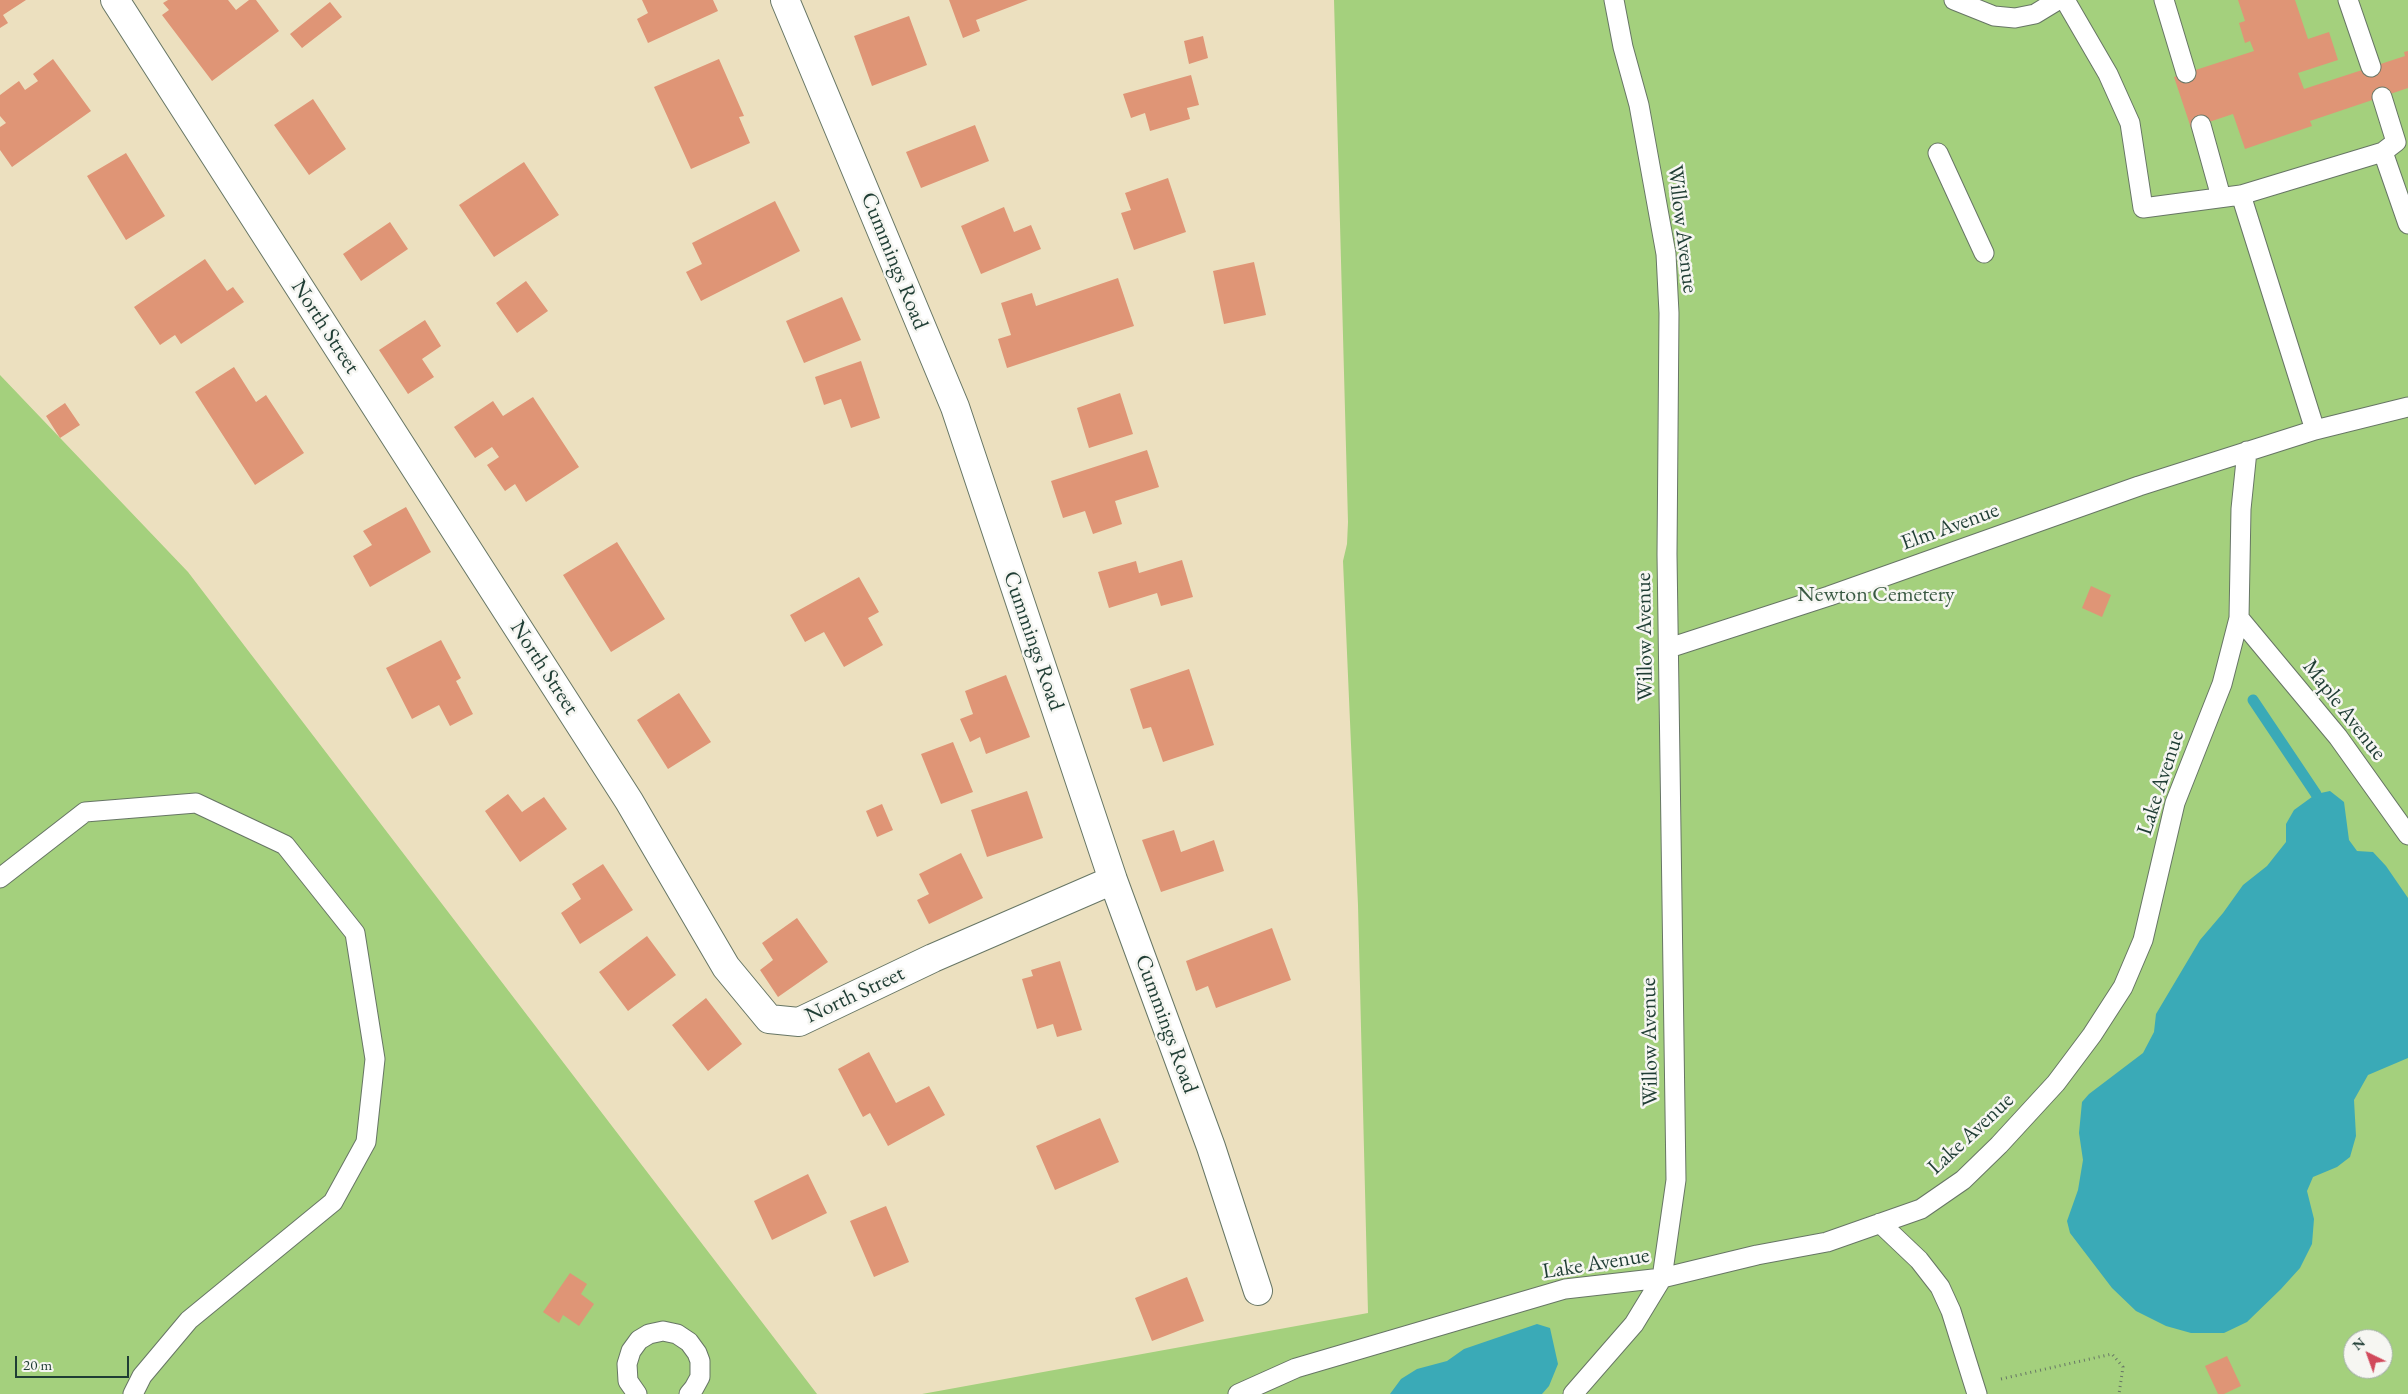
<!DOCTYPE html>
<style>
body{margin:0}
#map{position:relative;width:2408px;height:1394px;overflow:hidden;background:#ece0bf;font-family:"EB Garamond",serif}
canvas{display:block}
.north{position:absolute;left:2343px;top:1329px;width:50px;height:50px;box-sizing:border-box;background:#f6f6f2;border:1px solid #a0aca6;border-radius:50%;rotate:318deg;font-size:14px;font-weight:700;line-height:20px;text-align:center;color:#1f3d34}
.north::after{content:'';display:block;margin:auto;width:18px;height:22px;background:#d1495b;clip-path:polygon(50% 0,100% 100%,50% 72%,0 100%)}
.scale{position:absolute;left:15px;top:1356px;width:114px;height:22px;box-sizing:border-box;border:2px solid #1f3d34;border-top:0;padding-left:6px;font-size:15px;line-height:18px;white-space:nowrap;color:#1f3d34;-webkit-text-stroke:4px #f6f6f2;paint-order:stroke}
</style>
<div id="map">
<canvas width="2408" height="1394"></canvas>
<div class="north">N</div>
<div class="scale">20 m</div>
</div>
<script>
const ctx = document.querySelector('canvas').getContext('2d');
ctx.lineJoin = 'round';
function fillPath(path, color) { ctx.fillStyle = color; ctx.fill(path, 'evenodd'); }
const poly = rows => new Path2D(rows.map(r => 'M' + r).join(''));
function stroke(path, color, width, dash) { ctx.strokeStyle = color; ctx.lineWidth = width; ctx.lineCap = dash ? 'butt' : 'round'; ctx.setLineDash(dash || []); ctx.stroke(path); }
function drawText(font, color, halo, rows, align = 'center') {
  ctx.font = font + ' "EB Garamond",serif'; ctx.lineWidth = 5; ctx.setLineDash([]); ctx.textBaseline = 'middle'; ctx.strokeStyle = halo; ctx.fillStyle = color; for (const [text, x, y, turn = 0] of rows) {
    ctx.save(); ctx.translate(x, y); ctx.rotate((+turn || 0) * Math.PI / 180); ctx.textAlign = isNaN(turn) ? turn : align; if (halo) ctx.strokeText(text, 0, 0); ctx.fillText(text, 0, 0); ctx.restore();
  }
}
const green = poly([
 [1334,0,2408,0,2408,1394,922,1394,1368,1313,1358,905,1343,561,1347,544,1348,522],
 [2353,1339,2383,1339,2383,1369,2353,1369],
 [0,375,188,572,817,1394,0,1394]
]);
const water = poly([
 [2330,791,2344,802,2349,840,2357,851,2373,852,2386,866,2408,898,2408,1058,2368,1075,2354,1100,2356,1136,2350,1157,2337,1167,2313,1177,2307,1191,2314,1219,2312,1244,2300,1268,2281,1289,2247,1322,2224,1333,2191,1333,2166,1326,2136,1311,2112,1288,2070,1233,2067,1221,2078,1190,2083,1160,2079,1133,2082,1102,2089,1094,2143,1053,2154,1032,2156,1014,2200,940,2223,913,2243,885,2267,866,2286,842,2286,824,2294,810,2316,794],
 [1537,1324,1550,1328,1558,1364,1549,1386,1542,1394,1390,1394,1401,1379,1417,1369,1447,1361,1464,1349]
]);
const stream = poly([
 [2253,700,2316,794]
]);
const building = poly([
 [0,0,26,0,3,15,8,23,0,28],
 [168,0,228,0,236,10,249,0,256,0,279,31,212,81,162,15,169,10,163,3],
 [642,0,713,0,718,11,648,43,637,19,648,13],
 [949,0,1028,0,976,20,980,31,963,38],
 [2238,0,2295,0,2308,39,2329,32,2338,60,2298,73,2304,89,2405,56,2404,52,2408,51,2408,88,2310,121,2312,126,2245,149,2233,114,2191,128,2174,77,2254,51,2250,41,2245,43,2239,23,2245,21],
 [330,2,342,17,302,48,290,34],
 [909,16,927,65,872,86,854,36],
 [1203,36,1208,58,1189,64,1184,41],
 [53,59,91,111,12,167,0,150,0,127,6,123,0,116,0,95,19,81,25,90,38,81,33,74],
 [719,59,744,116,739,117,750,143,691,169,654,87],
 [1191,75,1199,105,1187,108,1190,119,1150,131,1145,113,1131,118,1123,94],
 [313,99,346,149,309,175,274,125],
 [975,125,989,161,921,188,906,152],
 [126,153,165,216,126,240,87,176],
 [524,162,559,215,494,257,459,205],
 [1168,178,1186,232,1134,250,1121,213,1131,210,1125,193],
 [775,201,800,251,701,301,686,272,702,264,692,243],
 [1004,207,1014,232,1031,225,1041,249,981,274,961,226],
 [390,222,408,249,361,281,343,254],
 [205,259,227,291,233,287,244,302,181,344,175,335,160,345,134,307],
 [1254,262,1266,315,1224,324,1213,271],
 [1118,278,1134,326,1007,368,998,339,1011,335,1001,303,1032,293,1036,306],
 [526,281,548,311,517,333,496,303],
 [842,297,861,340,804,363,786,321],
 [425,320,441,346,422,359,434,377,408,394,379,350],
 [861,361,880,418,851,428,841,399,824,405,815,377],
 [234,367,256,402,266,395,304,453,255,485,195,392],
 [1120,393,1133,434,1089,448,1077,408],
 [533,397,579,467,526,502,515,484,505,491,487,465,499,457,492,447,475,458,454,427,493,401,503,416],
 [65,403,80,425,60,438,46,416],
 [1147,450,1159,487,1115,501,1122,524,1093,534,1085,511,1063,518,1051,481],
 [406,507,431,552,370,587,353,556,372,545,363,531],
 [617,542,665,619,611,652,563,575],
 [1182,560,1193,597,1161,606,1157,593,1109,608,1098,572,1136,561,1139,573],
 [859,577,879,612,868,618,883,645,844,667,824,632,805,642,790,615],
 [2091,586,2111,595,2102,617,2082,608],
 [441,640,461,678,456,681,473,714,450,726,439,705,412,719,386,668],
 [1189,669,1214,745,1163,762,1151,727,1143,729,1130,689],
 [1006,675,1030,737,986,754,980,737,970,742,960,719,973,714,965,691],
 [679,693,711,742,668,769,637,720],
 [953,742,973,792,941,804,921,754],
 [1027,791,1043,838,987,857,971,810],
 [508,794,522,812,544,797,567,829,520,862,485,811],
 [882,804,893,830,877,837,866,811],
 [1174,830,1181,852,1214,840,1224,871,1161,892,1142,840],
 [961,853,983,898,929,924,917,900,929,894,919,874],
 [603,864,633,910,580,944,561,913,581,899,572,884],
 [797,918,828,962,778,997,760,970,773,960,762,943],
 [1272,928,1291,980,1216,1008,1208,986,1196,991,1186,961],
 [647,936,676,975,628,1011,599,972],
 [1060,961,1082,1030,1057,1037,1053,1024,1037,1029,1022,979,1033,976,1031,970],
 [706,998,742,1044,708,1071,672,1025],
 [869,1052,896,1103,929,1086,945,1115,888,1146,870,1113,863,1117,838,1069],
 [1100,1118,1119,1162,1055,1190,1036,1146],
 [808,1174,827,1213,772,1240,754,1201],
 [886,1206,909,1262,874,1277,850,1221],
 [570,1273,587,1284,581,1294,594,1304,579,1326,563,1315,559,1323,543,1312],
 [1187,1277,1204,1321,1152,1341,1135,1298],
 [2227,1356,2241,1386,2224,1394,2218,1394,2205,1366]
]);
const path = poly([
 [2001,1379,2112,1354,2123,1367,2119,1394]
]);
const service = poly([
 [1954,0,1994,16,2015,18,2035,14,2058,0],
 [2065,0,2108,74,2130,123,2143,208,2241,195,2383,152,2396,142,2382,97],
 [2164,0,2186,73],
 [2348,0,2371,67],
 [2201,125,2221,197],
 [2383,152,2408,224],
 [1938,153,1984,253],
 [2241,195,2315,430],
 [2239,618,2338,737,2408,835],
 [1669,648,1829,596,2139,486,2315,430,2408,407],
 [0,878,85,812,196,803,285,845,355,933,375,1059,366,1142,333,1202,189,1320,142,1376,133,1394],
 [1880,1223,1919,1260,1940,1287,1951,1311,1977,1394],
 [637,1394,628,1381,627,1364,631,1351,639,1340,649,1334,663,1331,677,1334,689,1342,697,1353,700,1361,700,1377,694,1388,689,1394],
 [1238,1394,1296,1368,1565,1289,1662,1278,1757,1255,1827,1242,1921,1209,1963,1180,1999,1145,2056,1083,2092,1035,2123,987,2143,940,2175,803,2222,684,2239,618,2241,509,2247,451],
 [1573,1394,1634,1324,1662,1278,1676,1180,1667,554,1669,313,1666,254,1639,105,1623,47,1614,0]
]);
const minor = poly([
 [115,0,629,801,726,967,769,1019,799,1022,933,958,1113,880],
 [785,0,955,407,1113,880,1211,1147,1258,1291]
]);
const streetNames = [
 ["Willow Avenue",1682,229,83],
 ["Cummings Road",894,261,68],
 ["North Street",325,327,57],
 ["Elm Avenue",1950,527,-20],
 ["Willow Avenue",1645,637,-91],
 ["Cummings Road",1033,641,71],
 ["North Street",544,668,57],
 ["Maple Avenue",2344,710,52],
 ["Lake Avenue",2161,783,-72],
 ["North Street",855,995,-25],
 ["Cummings Road",1166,1024,70],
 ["Willow Avenue",1650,1042,-91],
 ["Lake Avenue",1971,1134,-43],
 ["Lake Avenue",1596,1264,-9]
];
const parkNames = [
 ["Newton Cemetery",1876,595]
];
fillPath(green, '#a4d07d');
fillPath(water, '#3aaab7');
stroke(stream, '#3aaab7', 11);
fillPath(building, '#df9576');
stroke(service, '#677665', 21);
stroke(minor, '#677665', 30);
stroke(path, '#677665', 3, [1, 4]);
stroke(service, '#fff', 19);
stroke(minor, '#fff', 28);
drawText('22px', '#1f3d34', '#f6f6f2', streetNames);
drawText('22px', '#3a5a43', '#f6f6f2', parkNames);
</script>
